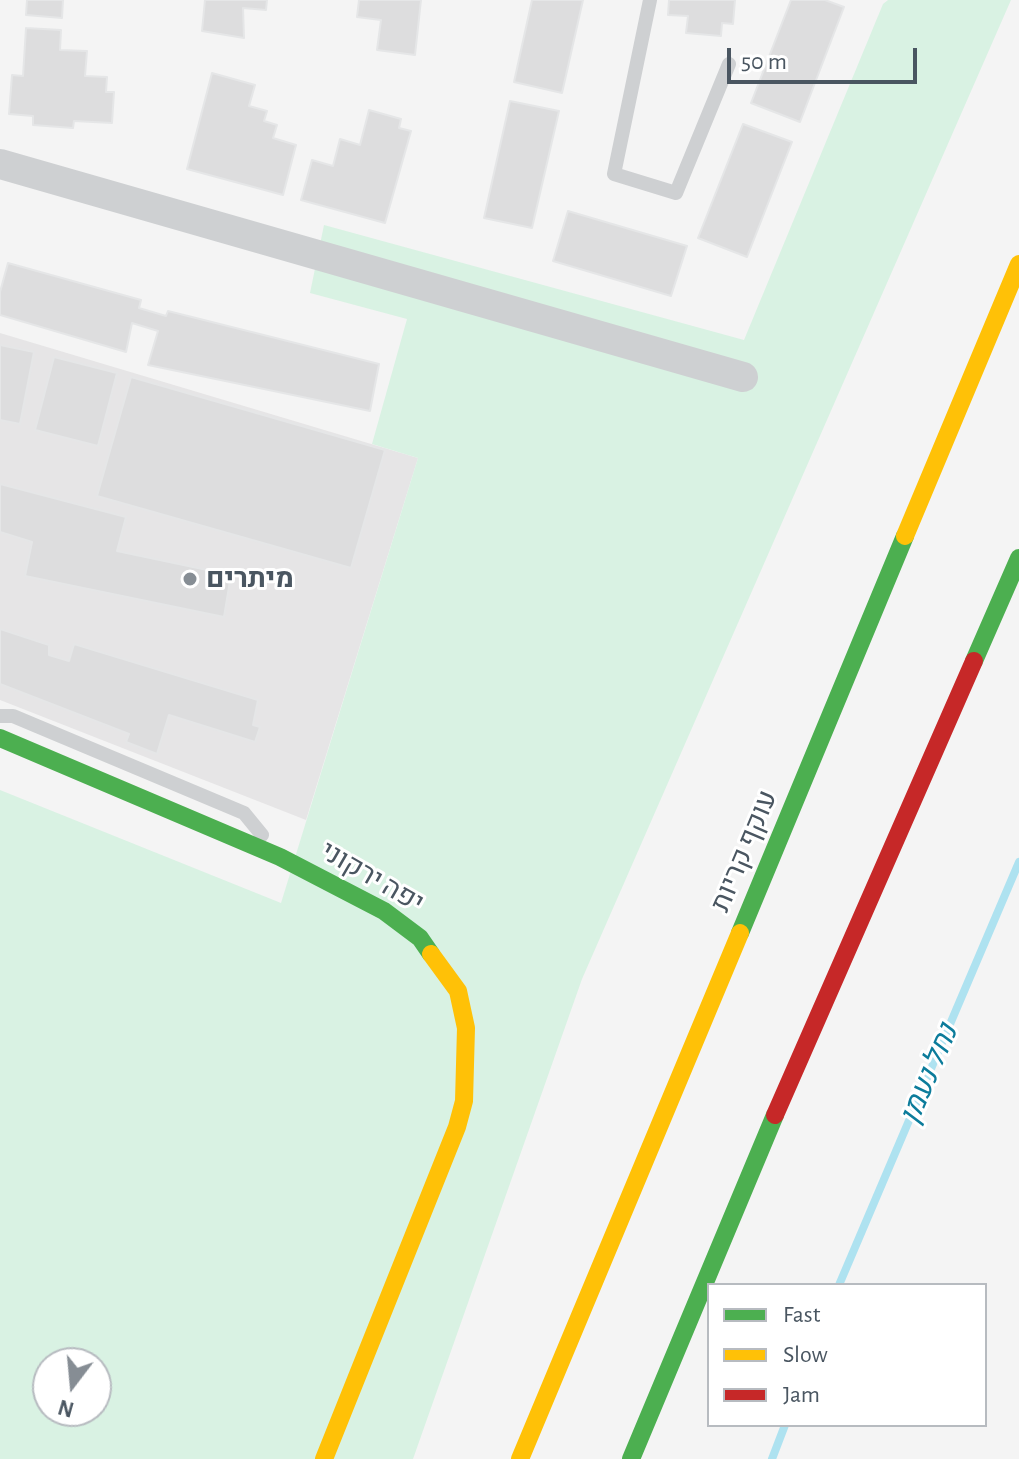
<!DOCTYPE html>
<meta charset="utf-8">
<style>
body{margin:0}
#map{position:relative;width:1019px;height:1459px;overflow:hidden;background:#f4f4f4;font-family:"Alegreya Sans",sans-serif}
canvas{display:block}
.legend{position:absolute;left:707px;top:1283px;width:280px;height:144px;box-sizing:border-box;background:#fff;border:2px solid #b7bbc0;margin:0;padding:10px 14px;list-style:none;font-size:24px;color:#4a5661}
.legend li{display:flex;align-items:center;gap:16px;height:40px}
.legend b{width:40px;border:2px solid #b7bbc0}
.north{position:absolute;left:32px;top:1347px;width:80px;height:80px;box-sizing:border-box;background:#fff;border:2px solid #b7bbc0;border-radius:50%;rotate:196deg;font-size:22px;font-weight:700;line-height:32px;text-align:center;color:#4a5661}
.north::after{content:'';display:block;margin:auto;width:28px;height:36px;background:#868d94;clip-path:polygon(50% 0,100% 100%,50% 72%,0 100%)}
.scale{position:absolute;left:727px;top:48px;width:190px;height:36px;box-sizing:border-box;border:4px solid #4a5661;border-top:0;padding-left:10px;font-size:24px;line-height:28px;white-space:nowrap;color:#4a5661;-webkit-text-stroke:6px #fff;paint-order:stroke}
</style>
<div id="map">
<canvas width="1019" height="1459"></canvas>
<ul class="legend">
<li><b style="height:10px;background:#4caf50"></b>Fast</li>
<li><b style="height:10px;background:#ffc107"></b>Slow</li>
<li><b style="height:10px;background:#c62828"></b>Jam</li>
</ul>
<div class="north">N</div>
<div class="scale">50 m</div>
</div>
<script>
const ctx = document.querySelector('canvas').getContext('2d');
ctx.lineJoin = 'round';
function fillPath(path, color) { ctx.fillStyle = color; ctx.fill(path, 'evenodd'); }
const poly = rows => new Path2D(rows.map(r => 'M' + r).join(''));
function stroke(path, color, width, dash) { ctx.strokeStyle = color; ctx.lineWidth = width; ctx.lineCap = dash ? 'butt' : 'round'; ctx.setLineDash(dash || []); ctx.stroke(path); }
function drawText(font, color, halo, rows, align = 'center') {
  ctx.font = font + ' "Alegreya Sans",Heebo,sans-serif'; ctx.lineWidth = 6; ctx.setLineDash([]); ctx.textBaseline = 'middle'; ctx.strokeStyle = halo; ctx.fillStyle = color; for (const [text, x, y, turn = 0] of rows) {
    ctx.save(); ctx.translate(x, y); ctx.rotate((+turn || 0) * Math.PI / 180); ctx.textAlign = isNaN(turn) ? turn : align; if (halo) ctx.strokeText(text, 0, 0); ctx.fillText(text, 0, 0); ctx.restore();
  }
}
const education = poly([
 [0,333,418,458,306,820,0,700]
]);
const green = poly([
 [888,0,1011,0,582,979,413,1459,0,1459,0,790,281,903,418,458,372,444,407,319,310,293,324,225,744,340,883,4],
 [48,1363,96,1363,96,1411,48,1411]
]);
const stream = poly([
 [839,1285,1019,862],
 [772,1459,785,1425]
]);
const building = poly([
 [27,0,63,0,62,18,26,15,27,0],
 [205,0,267,0,266,10,243,8,244,38,202,31,205,0],
 [359,0,421,0,415,55,377,50,381,20,357,17,359,0],
 [532,0,583,0,562,93,514,82,532,0],
 [669,0,735,0,733,24,722,23,721,36,686,33,688,16,668,15,669,0],
 [791,0,825,0,844,7,800,122,751,103,791,0],
 [26,28,61,30,60,50,87,51,85,76,107,77,106,92,114,92,112,123,74,121,73,128,33,125,33,116,9,114,12,75,23,76,26,28],
 [212,73,255,85,249,106,267,111,264,121,277,125,273,138,296,145,283,195,187,169,212,73],
 [510,101,559,111,532,228,484,218,510,101],
 [369,110,401,119,399,128,411,131,385,223,301,200,312,160,333,166,340,139,360,145,369,110],
 [743,124,792,142,747,257,698,238,743,124],
 [568,211,687,246,671,296,553,261,568,211],
 [8,263,141,300,139,308,166,316,168,311,379,364,370,411,148,365,158,331,132,323,126,352,0,315,0,292,8,263],
 [0,345,34,352,20,424,0,420,0,345],
 [54,357,117,373,98,446,35,430,54,357],
 [131,377,385,450,351,568,97,496,131,377],
 [0,484,126,517,117,551,231,575,224,617,25,576,32,542,0,532,0,484],
 [0,629,49,645,49,655,69,661,74,644,258,700,253,725,260,727,255,742,169,715,157,754,126,742,129,734,0,684,0,629]
]);
const lane = poly([
 [650,0,614,174,676,193,729,64],
 [0,716,13,716,244,813,262,835]
]);
const street = poly([
 [0,164,743,377]
]);
const fast = poly([
 [974,661,1019,558],
 [0,738,280,857,384,911,420,938,431,954],
 [740,933,905,536],
 [631,1459,775,1115]
]);
const slow = poly([
 [905,536,1019,264],
 [324,1459,457,1127,464,1101,466,1028,458,991,431,954],
 [520,1459,740,933]
]);
const jam = poly([
 [775,1115,974,661]
]);
const markers = [
 [190,579,8,"#868d94"]
];
const poiNames = [
 ["מיתרים",206,579]
];
const streetNames = [
 ["עוקף קריות",744,851,-67],
 ["יפה ירקוני",372,877,30]
];
const waterNames = [
 ["נחל נעמן",929,1074,-67]
];
fillPath(education, '#e6e5e6');
fillPath(green, '#d9f2e3');
stroke(stream, '#aee2f0', 8);
fillPath(building, '#ddddde');
stroke(building, '#e5e6e7', 2);
stroke(lane, '#ced0d2', 14);
stroke(street, '#ced0d2', 30);
stroke(fast, '#4caf50', 18);
stroke(slow, '#ffc107', 18);
stroke(jam, '#c62828', 18);
for (const [x, y, r, color] of markers) { const dot = new Path2D(); dot.arc(x, y, r, 0, 2 * Math.PI); ctx.fillStyle = color; ctx.fill(dot); stroke(dot, '#fff', 3); }
drawText('bold 28px', '#4a5661', '#fff', poiNames, 'left');
drawText('28px', '#4a5661', '#fff', streetNames);
drawText('italic 30px', '#0c7c9b', '#fff', waterNames);
</script>
